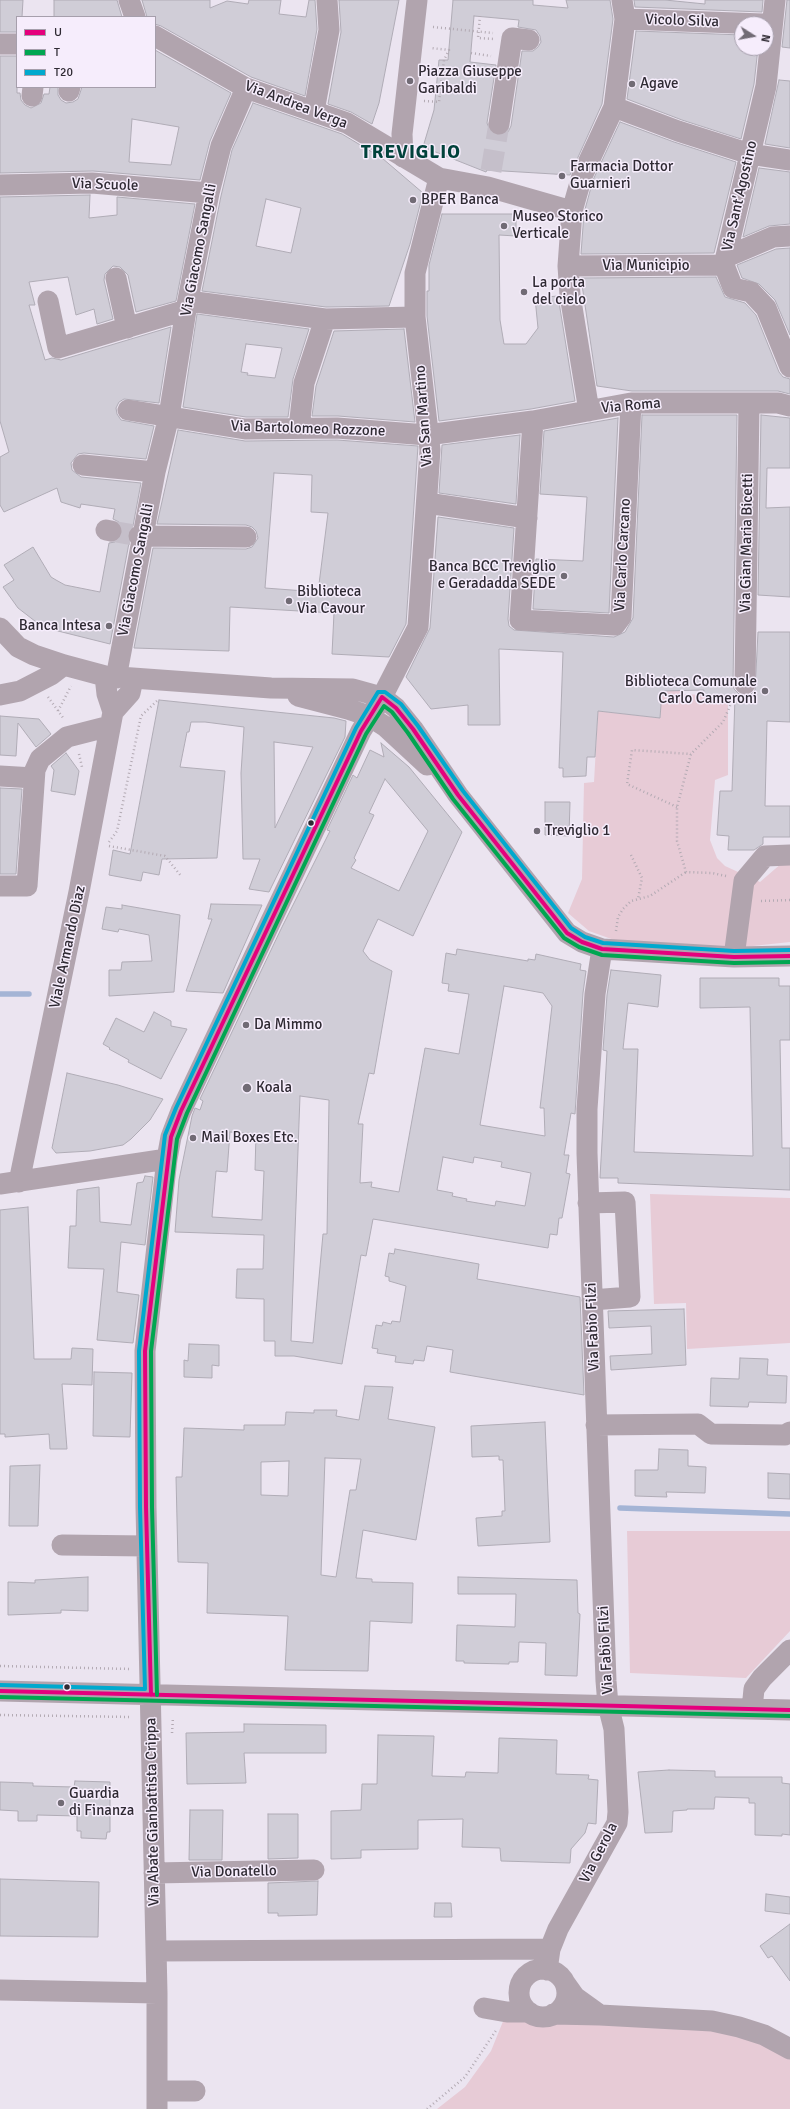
<!DOCTYPE html>
<style>
body{margin:0}
#map{position:relative;width:790px;height:2109px;overflow:hidden;background:#ebe4f0;font-family:Signika,sans-serif}
canvas{display:block}
.legend{position:absolute;left:16px;top:16px;width:140px;height:72px;box-sizing:border-box;background:#f6edfc;border:1px solid #a69fac;margin:0;padding:5px 7px;list-style:none;font-size:12px;color:#2f2a33}
.legend li{display:flex;align-items:center;gap:8px;height:20px}
.legend b{width:20px;border:1px solid #a69fac}
.north{position:absolute;left:734px;top:16px;width:40px;height:40px;box-sizing:border-box;background:#f6edfc;border:1px solid #a69fac;border-radius:50%;rotate:101deg;font-size:11px;font-weight:700;line-height:16px;text-align:center;color:#2f2a33}
.north::after{content:'';display:block;margin:auto;width:14px;height:18px;background:#716b75;clip-path:polygon(50% 0,100% 100%,50% 72%,0 100%)}
</style>
<div id="map">
<canvas width="790" height="2109"></canvas>
<ul class="legend">
<li><b style="height:5px;background:#e5007d"></b>U</li>
<li><b style="height:5px;background:#00a651"></b>T</li>
<li><b style="height:5px;background:#00a9ce"></b>T20</li>
</ul>
<div class="north">N</div>
</div>
<script>
const ctx = document.querySelector('canvas').getContext('2d');
ctx.lineJoin = 'round';
function fillPath(path, color) { ctx.fillStyle = color; ctx.fill(path, 'evenodd'); }
const poly = rows => new Path2D(rows.map(r => 'M' + r).join(''));
function stroke(path, color, width, dash) { ctx.strokeStyle = color; ctx.lineWidth = width; ctx.lineCap = dash ? 'butt' : 'round'; ctx.setLineDash(dash || []); ctx.stroke(path); }
function drawText(font, color, halo, rows, align = 'center') {
  ctx.font = font + ' Signika,sans-serif'; ctx.lineWidth = 3; ctx.setLineDash([]); ctx.textBaseline = 'middle'; ctx.strokeStyle = halo; ctx.fillStyle = color; for (const [text, x, y, turn = 0] of rows) {
    ctx.save(); ctx.translate(x, y); ctx.rotate((+turn || 0) * Math.PI / 180); ctx.textAlign = isNaN(turn) ? turn : align; if (halo) ctx.strokeText(text, 0, 0); ctx.fillText(text, 0, 0); ctx.restore();
  }
}
const green = poly([
 [662,691,681,691,680,694,728,696,728,775,715,780,710,840,717,858,725,866,760,882,790,856,790,942,734,948,617,941,589,931,568,913,582,879,584,783,594,782,598,711,660,718],
 [650,1194,790,1198,790,1343,687,1349,686,1303,654,1304],
 [627,1531,790,1531,790,1631,746,1678,630,1673],
 [506,2014,713,2028,753,2037,790,2059,790,2109,437,2109,465,2087,491,2051]
]);
const stream = poly([
 [0,994,29,994],
 [620,1508,790,1514]
]);
const building = poly([
 [0,0,23,0,22,17,17,17,17,32,0,32,0,0],
 [54,0,117,0,122,17,54,17,54,0],
 [142,0,210,0,210,8,227,1,248,4,249,0,281,0,279,14,306,17,309,0,315,0,317,29,305,96,251,77,161,26,155,24,155,17,147,17,142,0],
 [339,0,399,0,379,103,372,124,351,112,328,104,341,32,339,0],
 [453,0,533,0,533,5,568,8,566,0,610,0,613,19,602,104,570,175,487,170,486,172,423,147,434,110,439,60,448,60,453,0],
 [474,16,519,20,518,27,536,30,540,36,541,42,538,47,533,51,522,51,511,126,508,132,503,135,497,136,491,133,487,123,496,65,470,62,474,16],
 [634,0,665,0,705,4,705,0,763,0,762,12,635,7,634,0],
 [787,0,790,0,790,48,782,47,787,0],
 [636,31,742,35,742,48,758,48,754,84,741,139,682,120,627,99,636,31],
 [155,50,231,93,210,141,200,180,93,171,0,173,0,56,17,56,17,93,20,93,21,100,25,105,31,108,41,103,44,94,49,94,50,87,58,87,58,95,61,100,66,103,73,102,78,99,82,87,155,87,155,50],
 [132,119,179,127,171,165,129,162,132,119],
 [779,80,790,81,790,148,765,144,779,80],
 [253,103,342,134,382,158,423,193,410,244,389,306,326,307,202,291,221,196,232,150,253,103],
 [266,199,301,208,291,253,256,246,266,199],
 [620,122,674,142,736,162,714,253,581,254,584,213,593,180,620,122],
 [759,168,790,172,790,224,769,226,743,237,759,168],
 [90,195,89,218,117,215,117,197,195,204,176,301,136,312,128,275,120,267,113,266,105,274,104,280,113,319,97,324,94,309,76,315,68,277,29,282,35,305,29,305,45,360,52,358,61,360,171,327,159,403,124,399,119,402,116,408,117,414,121,420,154,426,146,459,84,453,78,454,71,463,72,470,81,477,141,483,133,526,127,536,129,543,110,644,50,629,40,625,18,608,3,587,14,580,4,565,33,547,51,577,56,580,65,585,100,592,109,543,115,542,123,534,122,528,119,522,113,519,115,509,81,504,80,508,61,502,57,488,4,512,0,505,0,457,9,452,0,421,0,197,90,195],
 [442,214,516,214,516,236,499,235,500,320,504,344,526,344,538,328,535,298,558,296,575,401,531,409,439,421,427,316,427,291,429,291,429,265,442,214],
 [790,248,790,335,775,300,759,284,742,278,737,265,776,249,790,248],
 [716,277,725,297,745,303,756,315,779,372,783,377,790,379,790,394,778,391,632,391,597,386,581,278,716,277],
 [197,314,309,329,293,379,288,417,246,417,183,407,197,314],
 [246,344,282,348,275,378,247,375,248,373,241,372,246,344],
 [404,329,415,422,338,416,312,416,316,386,334,331,404,329],
 [642,415,737,415,733,684,734,689,739,694,744,696,750,695,755,690,758,632,790,632,790,722,767,721,765,806,790,806,790,837,763,837,763,844,754,850,728,850,729,836,717,835,720,791,732,791,735,696,703,695,704,690,662,691,660,718,598,711,595,757,587,757,586,776,563,777,563,768,559,768,563,652,499,649,500,725,468,725,468,705,431,709,406,677,430,628,438,517,514,528,508,619,509,626,514,630,614,637,625,632,633,618,642,415],
 [761,415,790,418,790,468,767,468,766,508,790,507,790,597,758,595,761,415],
 [618,418,609,613,533,609,536,559,583,561,587,497,540,494,544,431,618,418],
 [178,430,245,441,337,440,418,446,406,624,389,657,332,654,334,613,230,607,229,651,134,648,153,548,246,549,252,547,258,538,256,531,252,527,246,525,157,524,178,430],
 [274,473,312,475,311,512,328,513,318,592,265,588,274,473],
 [520,435,516,504,439,493,442,445,520,435],
 [159,700,334,718,346,721,345,737,269,892,249,889,260,859,243,859,241,773,244,727,205,722,191,722,189,732,187,732,180,767,225,771,217,858,162,859,159,875,143,872,141,881,109,875,113,850,130,854,159,700],
 [274,742,313,747,275,828,275,824,274,742],
 [0,716,39,719,51,734,36,747,18,723,16,756,0,755,0,716],
 [381,743,409,767,462,832,413,936,378,919,363,951,370,960,392,971,374,1074,369,1073,358,1124,363,1124,360,1183,372,1182,371,1187,399,1192,425,1048,459,1054,469,994,448,991,449,984,442,983,446,953,456,955,457,949,528,961,528,959,535,960,536,954,581,964,580,970,586,971,583,993,575,1114,571,1113,564,1155,569,1155,566,1173,570,1174,562,1218,559,1218,557,1235,550,1234,548,1248,373,1219,366,1256,361,1255,342,1364,294,1356,275,1356,275,1341,264,1341,264,1299,236,1298,237,1269,263,1269,264,1235,175,1232,179,1180,192,1116,195,1108,200,1110,203,1101,200,1099,282,927,330,831,327,830,353,775,357,778,370,750,384,757,381,743],
 [385,779,428,831,399,891,351,868,356,860,354,858,374,815,369,813,385,779],
 [504,986,543,993,552,1006,540,1108,544,1108,545,1136,480,1125,504,986],
 [300,1096,329,1100,327,1234,323,1234,313,1343,291,1341,300,1096],
 [230,1132,256,1134,255,1170,264,1171,262,1220,212,1217,216,1171,227,1172,230,1132],
 [443,1157,473,1163,474,1157,502,1162,501,1167,531,1173,525,1206,496,1201,495,1206,466,1201,467,1199,452,1196,453,1193,437,1190,443,1157],
 [66,753,79,771,75,795,51,791,54,770,51,766,66,753],
 [0,788,22,789,16,874,0,874,0,788],
 [545,802,570,802,569,836,545,835,545,802],
 [211,904,262,905,223,993,186,991,212,919,208,919,211,904],
 [122,905,180,915,174,992,109,996,109,970,121,970,122,962,152,961,149,935,119,929,118,932,102,929,106,907,122,909,122,905],
 [611,970,661,975,658,1007,628,1003,623,1049,638,1049,634,1152,753,1156,750,1007,700,1008,700,978,779,978,779,986,790,986,790,1040,780,1040,782,1148,790,1148,790,1190,618,1183,618,1178,600,1178,607,1051,603,1050,607,995,611,970],
 [154,1012,171,1021,171,1026,187,1029,161,1079,128,1062,129,1060,109,1049,110,1048,103,1044,116,1018,144,1032,154,1012],
 [67,1073,118,1085,163,1099,150,1120,131,1139,123,1145,90,1151,56,1153,52,1148,67,1073],
 [145,1176,153,1177,145,1245,121,1242,117,1292,139,1295,133,1343,97,1340,104,1269,68,1268,70,1226,76,1226,77,1190,99,1187,100,1222,131,1225,137,1183,143,1182,145,1176],
 [28,1207,34,1359,71,1359,72,1348,93,1349,92,1385,62,1384,67,1449,50,1449,49,1434,5,1437,5,1434,0,1434,0,1210,28,1207],
 [395,1249,479,1264,477,1279,580,1297,584,1395,450,1372,453,1350,427,1346,424,1361,414,1360,413,1364,395,1362,396,1356,377,1353,378,1349,372,1348,376,1325,382,1326,383,1322,391,1324,392,1321,400,1322,406,1286,389,1281,389,1277,385,1276,389,1253,394,1254,395,1249],
 [684,1309,686,1365,611,1370,610,1356,652,1354,651,1326,609,1328,608,1311,684,1309],
 [189,1344,219,1345,219,1366,212,1365,212,1378,184,1377,184,1360,188,1361,189,1344],
 [740,1358,768,1359,767,1375,787,1376,786,1403,749,1402,748,1407,710,1406,711,1378,739,1379,740,1358],
 [94,1372,132,1373,130,1437,93,1436,94,1372],
 [365,1386,393,1387,388,1419,435,1427,416,1540,363,1530,356,1578,372,1579,372,1582,413,1583,412,1623,370,1621,368,1671,285,1670,288,1616,207,1613,208,1563,178,1562,176,1477,182,1477,184,1428,244,1430,244,1425,285,1425,286,1412,314,1413,314,1410,337,1410,336,1416,359,1420,365,1386],
 [325,1458,361,1459,356,1490,350,1490,336,1577,321,1575,325,1458],
 [289,1461,288,1496,261,1495,261,1462,289,1461],
 [545,1422,550,1542,478,1546,476,1518,502,1516,502,1511,505,1511,503,1460,499,1460,499,1456,472,1457,471,1426,545,1422],
 [659,1449,688,1450,688,1466,706,1467,705,1493,666,1492,667,1497,635,1496,635,1470,658,1470,659,1449],
 [40,1465,38,1526,9,1526,10,1466,40,1465],
 [768,1473,790,1474,790,1499,768,1498,768,1473],
 [88,1577,88,1611,61,1610,61,1613,8,1615,8,1582,35,1583,35,1580,88,1577],
 [458,1577,577,1580,578,1613,580,1614,577,1676,545,1675,546,1643,519,1642,518,1662,509,1662,509,1664,464,1663,464,1661,456,1661,457,1625,515,1627,516,1594,458,1594,458,1577],
 [244,1724,326,1725,326,1753,244,1753,246,1783,187,1784,186,1733,244,1732,244,1724],
 [378,1735,434,1736,432,1776,465,1777,466,1772,498,1773,499,1738,557,1740,556,1774,589,1775,588,1779,598,1780,596,1824,588,1823,585,1833,571,1849,570,1863,501,1861,500,1848,462,1847,463,1819,418,1820,418,1849,361,1850,361,1858,331,1859,331,1811,361,1810,362,1784,377,1784,378,1735],
 [669,1770,715,1771,715,1777,782,1777,782,1783,790,1784,790,1835,782,1834,782,1836,755,1835,755,1803,749,1803,749,1798,715,1797,714,1809,687,1809,687,1810,673,1811,672,1832,645,1833,638,1772,669,1770],
 [75,1781,110,1782,110,1832,107,1832,106,1839,81,1838,81,1831,77,1831,77,1816,37,1815,37,1821,18,1821,18,1811,0,1810,0,1782,33,1783,33,1786,74,1787,75,1781],
 [190,1810,223,1810,222,1860,189,1860,190,1810],
 [268,1814,298,1814,298,1858,268,1859,268,1814],
 [0,1879,99,1882,98,1937,0,1936,0,1879],
 [318,1881,317,1915,278,1916,278,1913,268,1913,268,1883,318,1881],
 [766,1894,790,1897,790,1914,765,1911,766,1894],
 [435,1903,451,1903,452,1917,434,1917,435,1903],
 [790,1924,790,1981,772,1956,768,1958,760,1946,790,1924]
]);
const minorTunnel = poly([
 [491,171,499,124],
 [111,531,139,536]
]);
const path = poly([
 [480,16,478,38,494,39],
 [433,27,493,33],
 [471,53,491,56],
 [424,101,439,102,444,60,449,50,431,48],
 [48,697,64,719],
 [58,711,71,686],
 [79,754,82,767],
 [677,807,627,784,632,750,691,754],
 [109,842,117,831,141,716,158,700],
 [109,846,165,856,181,876],
 [631,855,642,878,638,899],
 [726,876,712,873,686,872,677,841,677,807,691,754,723,722,733,699],
 [761,901,790,900],
 [616,931,618,917,623,909,631,901,650,896,686,872],
 [0,1666,131,1669],
 [0,1715,131,1717],
 [172,1733,173,1717],
 [427,2109,465,2077,497,2029]
]);
const minor = poly([
 [129,0,135,17],
 [775,0,766,86,724,265,733,288,751,292,766,308,790,367],
 [625,19,763,24],
 [155,36,246,88,347,123,439,178,488,187,572,211],
 [0,44,17,44],
 [69,91,70,87],
 [32,96,33,87],
 [614,107,678,131,750,154,790,160],
 [314,111,329,30,327,0],
 [499,124,512,38,529,40],
 [403,157,402,134,417,0],
 [0,185,92,183,209,193],
 [726,257,773,237,790,236],
 [568,266,724,265],
 [116,278,127,328],
 [48,301,58,348,186,310],
 [188,301,325,319,415,317],
 [128,410,245,429,337,428,427,435,533,421,631,403,778,403,790,406],
 [589,411,570,295,568,266,572,211,582,176,614,107,625,19,622,0],
 [533,421,520,620,615,625,621,617,631,403],
 [299,428,304,383,325,319],
 [83,465,155,472],
 [427,503,527,518],
 [106,530,111,531],
 [139,536,246,537],
 [0,628,18,647,34,655,64,665,105,676,271,688,353,689,382,697,396,708,413,729,458,795,567,933,582,942,602,949,734,957,790,956],
 [116,678,155,472,169,416,186,310,209,193,221,146,246,88],
 [745,684,749,403],
 [0,695,20,691,51,675,64,665],
 [298,696,348,709,369,716,386,727,427,765],
 [113,712,130,693,133,679],
 [0,776,34,778],
 [0,886,27,886,35,770,40,759,67,737,110,726],
 [734,957,744,881,765,856,790,855],
 [19,1182,79,892,113,712,107,694,105,676],
 [0,1184,167,1159],
 [588,1203,625,1202,630,1297,592,1300],
 [596,1425,698,1424,711,1434,785,1435,790,1432],
 [62,1545,147,1546],
 [0,1691,790,1710],
 [752,1709,754,1689,762,1678,790,1650],
 [154,1873,314,1870],
 [156,1951,550,1949],
 '519 1993a24 24 0 1 1 48 0a24 24 0 1 1-48 0Z',
 [547,1970,550,1949,558,1929,617,1823,618,1812,614,1729,608,1705,606,1681,587,1153,587,1109,595,994,602,949],
 [0,1990,157,1993],
 [484,2008,507,2012,529,2012],
 [553,2014,600,2015,575,1997,565,1983],
 [600,2015,712,2021,739,2027,764,2035,790,2049],
 [157,2091,195,2091],
 [157,2109,157,1993,146,1507,145,1351,167,1159,171,1137,181,1111,361,731,382,697,418,627,430,450,415,317,415,273,439,178]
]);
const bus1 = poly([
 [0,1691,790,1710],
 [151,1695,146,1507,145,1351,171,1137,181,1111,361,731,382,697,396,708,413,729,458,795,567,933,582,942,602,949,734,957,790,956]
]);
const bus2 = poly([
 [157,1695,152,1507,151,1351,177,1139,187,1113,366,734,384,706,392,712,408,733,453,799,564,938,579,947,602,955,734,963,790,962],
 [0,1697,790,1716]
]);
const bus3 = poly([
 [0,1685,145,1689,140,1507,139,1351,165,1135,176,1108,356,728,378,692,385,692,401,704,418,726,463,791,571,928,585,937,603,943,734,951,790,950]
]);
const markers = [
 [410,81,4,"#716b75"],
 [632,84,4,"#716b75"],
 [562,176,4,"#716b75"],
 [413,200,4,"#716b75"],
 [504,226,4,"#716b75"],
 [524,292,4,"#716b75"],
 [564,576,4,"#716b75"],
 [289,601,4,"#716b75"],
 [109,626,4,"#716b75"],
 [765,691,4,"#716b75"],
 [311,823,3.5,"#2f2a33"],
 [537,831,4,"#716b75"],
 [246,1025,4,"#716b75"],
 [247,1088,5,"#716b75"],
 [193,1138,4,"#716b75"],
 [67,1687,3.5,"#2f2a33"],
 [61,1803,4,"#716b75"]
];
const streetNames = [
 ["Vicolo Silva",682,21,2],
 ["Via Andrea Verga",296,105,21],
 ["Via Scuole",105,185,2],
 ["Via Sant'Agostino",740,196,-77],
 ["Via Giacomo Sangalli",199,250,-79],
 ["Via Municipio",646,266],
 ["Via Roma",631,406,-5],
 ["Via San Martino",424,416,-94],
 ["Via Bartolomeo Rozzone",308,429,2],
 ["Via Gian Maria Bicetti",747,543,-89],
 ["Via Carlo Carcano",623,555,-87],
 ["Via Giacomo Sangalli",136,570,-79],
 ["Viale Armando Diaz",68,947,-78],
 ["Via Fabio Filzi",593,1327,-92],
 ["Via Fabio Filzi",606,1650,-93],
 ["Via Abate Gianbattista Crippa",153,1812,-91],
 ["Via Gerola",599,1853,-63],
 ["Via Donatello",234,1872,-1]
];
const poiNames = [
 ["Piazza Giuseppe",418,72],
 ["Garibaldi",418,89],
 ["Agave",640,84],
 ["Farmacia Dottor",570,167],
 ["Guarnieri",570,184],
 ["BPER Banca",421,200],
 ["Museo Storico",512,217],
 ["Verticale",512,234],
 ["La porta",532,283],
 ["del cielo",532,300],
 ["Banca BCC Treviglio",556,567,"right"],
 ["e Geradadda SEDE",556,584,"right"],
 ["Biblioteca",297,592],
 ["Via Cavour",297,609],
 ["Banca Intesa",101,626,"right"],
 ["Biblioteca Comunale",757,682,"right"],
 ["Carlo Cameroni",757,699,"right"],
 ["Treviglio 1",545,831],
 ["Da Mimmo",254,1025],
 ["Koala",256,1088],
 ["Mail Boxes Etc.",201,1138],
 ["Guardia",69,1794],
 ["di Finanza",69,1811]
];
const districtNames = [
 ["TREVIGLIO",411,153]
];
fillPath(green, '#e7cbd6');
stroke(stream, '#a4b4d5', 5.5);
fillPath(building, '#d0cdd7');
stroke(building, '#b0acb6', 1);
stroke(minorTunnel, '#c5bfca', 21, [21, 10]);
stroke(path, '#b3aab3', 2.5, [1, 3]);
stroke(minor, '#b1a4ae', 21);
stroke(bus1, '#e5007d', 4);
stroke(bus2, '#00a651', 4);
stroke(bus3, '#00a9ce', 4);
for (const [x, y, r, color] of markers) { const dot = new Path2D(); dot.arc(x, y, r, 0, 2 * Math.PI); ctx.fillStyle = color; ctx.fill(dot); stroke(dot, '#f6edfc', 1.5); }
drawText('15px', '#2f2a33', '#f6edfc', streetNames);
drawText('15px', '#2f2a33', '#f6edfc', poiNames, 'left');
ctx.letterSpacing = '1px';
drawText('bold 19px', '#01423b', '#f6edfc', districtNames);
ctx.letterSpacing = '0px';
</script>
